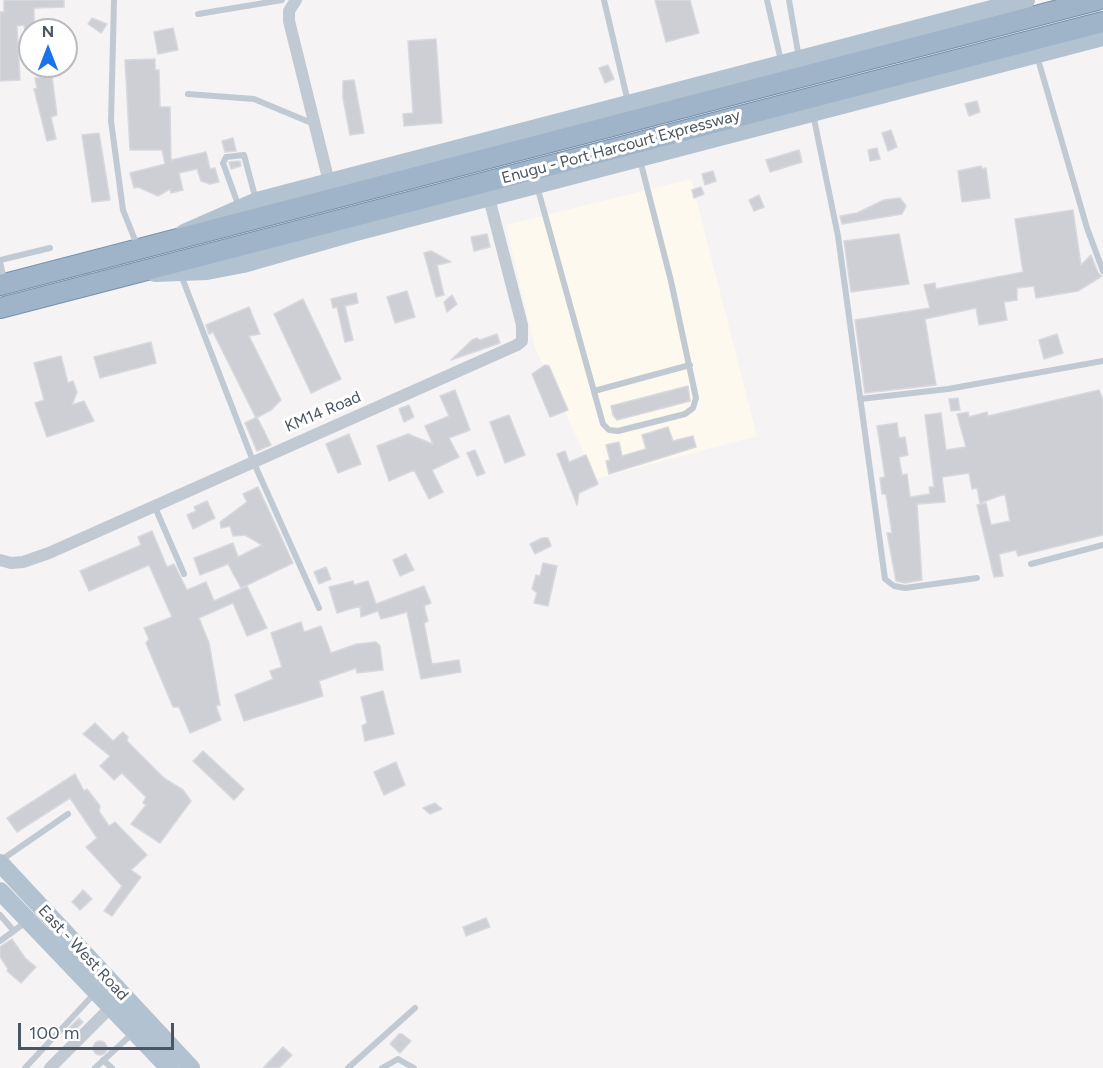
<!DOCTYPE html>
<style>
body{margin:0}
#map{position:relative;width:1103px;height:1068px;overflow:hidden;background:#f5f3f3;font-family:Figtree,sans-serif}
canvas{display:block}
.north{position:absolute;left:18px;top:18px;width:60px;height:60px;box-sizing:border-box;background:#fff;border:2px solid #b7bbc0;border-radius:50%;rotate:0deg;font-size:16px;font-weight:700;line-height:24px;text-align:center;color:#4a5661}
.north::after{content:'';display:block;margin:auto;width:21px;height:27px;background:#1a73e8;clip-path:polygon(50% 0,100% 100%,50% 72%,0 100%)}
.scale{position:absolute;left:18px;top:1023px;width:156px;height:27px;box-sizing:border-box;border:3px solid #4a5661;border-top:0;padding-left:8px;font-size:18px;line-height:21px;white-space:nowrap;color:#4a5661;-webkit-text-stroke:4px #fff;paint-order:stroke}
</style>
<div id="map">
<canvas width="1103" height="1068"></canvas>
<div class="north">N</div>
<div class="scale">100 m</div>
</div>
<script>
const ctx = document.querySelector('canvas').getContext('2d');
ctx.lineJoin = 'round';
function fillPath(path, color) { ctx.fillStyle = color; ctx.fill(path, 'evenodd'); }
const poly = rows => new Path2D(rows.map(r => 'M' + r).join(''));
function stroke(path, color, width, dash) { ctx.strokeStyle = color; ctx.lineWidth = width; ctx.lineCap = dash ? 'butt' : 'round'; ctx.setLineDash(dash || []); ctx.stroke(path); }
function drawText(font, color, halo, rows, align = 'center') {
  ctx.font = font + ' Figtree,sans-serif'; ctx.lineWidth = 6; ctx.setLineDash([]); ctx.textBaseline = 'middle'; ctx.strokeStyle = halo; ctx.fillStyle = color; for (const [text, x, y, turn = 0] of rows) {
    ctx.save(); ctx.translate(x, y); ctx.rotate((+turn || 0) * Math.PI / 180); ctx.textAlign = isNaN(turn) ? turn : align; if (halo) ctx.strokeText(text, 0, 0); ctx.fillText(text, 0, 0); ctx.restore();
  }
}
const commercial = poly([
 [691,179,757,436,596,479,535,348,506,225]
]);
const building = poly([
 [4,0,64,0,64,7,34,8,34,30,25,30,24,25,17,26,20,80,0,81,0,12,4,12,4,0],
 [655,0,690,0,699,33,666,42,655,0],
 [92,18,107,24,101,33,88,24,92,18],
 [173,28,178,50,158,54,154,32,173,28],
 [436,39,442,123,404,126,403,114,413,113,408,41,436,39],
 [155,59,155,70,159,70,160,107,170,107,171,160,206,152,210,169,215,168,219,182,210,184,201,181,197,169,179,173,183,190,171,193,170,189,158,196,138,187,134,188,130,173,165,164,162,150,130,150,125,60,155,59],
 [608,65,614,79,605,83,599,68,608,65],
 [52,76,57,115,51,117,56,139,47,141,34,89,37,88,35,78,52,76],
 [354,80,364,133,350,135,343,98,343,81,354,80],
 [977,101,980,112,969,116,965,104,977,101],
 [891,130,897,147,888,151,882,133,891,130],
 [99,133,110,200,92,202,82,135,99,133],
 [233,138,236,151,225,152,222,141,233,138],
 [877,148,880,159,870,161,868,150,877,148],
 [799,150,802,162,770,172,766,160,799,150],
 [240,161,241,166,231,169,229,162,240,161],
 [981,166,982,169,986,168,990,198,962,202,958,171,981,166],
 [713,171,716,181,705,185,702,174,713,171],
 [701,187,704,194,694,198,692,190,701,187],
 [759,195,764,207,754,211,749,200,759,195],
 [900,198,906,206,902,214,842,224,840,216,857,213,884,200,900,198],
 [1073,210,1081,265,1091,255,1098,273,1102,276,1078,291,1036,298,1034,286,1017,288,1017,300,1004,302,1007,320,979,325,976,308,925,319,936,385,865,393,855,320,930,308,924,285,935,283,936,289,1023,272,1015,219,1073,210],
 [487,234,490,247,474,251,471,237,487,234],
 [899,234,909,284,851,292,844,241,899,234],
 [431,251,451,262,437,265,444,295,436,297,424,253,431,251],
 [407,291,415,317,395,323,387,297,407,291],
 [356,293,358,303,345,306,353,340,345,342,337,307,333,308,331,299,356,293],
 [452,295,457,304,447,312,444,302,452,295],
 [303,299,341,379,311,393,274,314,303,299],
 [249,307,260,334,249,336,281,400,271,410,256,418,213,332,209,334,206,325,249,307],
 [497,334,500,343,451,360,472,340,477,338,480,340,497,334],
 [1057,334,1063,353,1044,359,1039,340,1057,334],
 [151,342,156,363,100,378,94,357,151,342],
 [61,356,68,383,73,381,77,392,72,405,84,401,94,421,47,437,35,403,44,400,34,363,61,356],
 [545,365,549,366,568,410,550,417,532,374,545,365],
 [688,386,690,401,617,420,613,415,611,406,688,386],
 [455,390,470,430,449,438,459,457,432,470,443,492,429,499,414,470,389,481,377,446,408,434,433,444,425,426,449,416,440,396,455,390],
 [1099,390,1103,400,1103,535,1018,556,1016,550,999,554,1003,576,994,577,977,505,986,503,991,525,1010,521,1005,494,980,503,977,488,972,489,969,473,942,477,945,502,917,504,922,580,905,583,896,581,887,533,892,533,886,494,882,494,880,478,885,477,877,426,897,423,899,438,905,437,908,455,899,457,902,475,907,474,910,497,930,494,929,487,934,487,925,415,941,413,946,450,966,447,957,414,968,412,969,417,987,412,988,416,1099,390],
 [958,398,960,410,951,411,949,399,958,398],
 [409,405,414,417,404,422,399,409,409,405],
 [509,415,525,455,505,463,490,422,509,415],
 [257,417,271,445,257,451,245,423,257,417],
 [668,427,673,441,693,436,696,447,609,474,606,461,610,460,606,445,619,442,622,456,646,449,642,435,668,427],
 [349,434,361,464,338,473,326,444,349,434],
 [475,450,485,473,477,476,467,453,475,450],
 [565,451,569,462,586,455,598,484,579,493,577,505,557,454,565,451],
 [258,487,293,563,241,588,228,564,200,575,194,558,233,543,238,557,262,545,245,535,233,536,230,526,221,528,220,522,247,502,243,494,258,487],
 [207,501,215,518,193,529,187,515,196,511,194,507,207,501],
 [152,531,167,567,174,564,187,590,206,582,214,601,247,586,267,628,247,636,233,603,199,618,209,643,220,705,216,706,221,720,190,733,179,707,173,707,146,643,149,639,144,628,172,617,149,565,89,591,80,571,141,545,138,537,152,531],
 [542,538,548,538,551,546,535,554,530,544,542,538],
 [406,554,414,570,400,576,393,560,406,554],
 [543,563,557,566,548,606,534,603,537,593,532,589,536,575,540,576,543,563],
 [326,567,331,579,319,584,314,572,326,567],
 [353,581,354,585,368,581,376,604,424,586,431,603,424,606,428,621,424,623,432,664,459,660,461,672,421,679,407,612,381,619,378,611,361,617,360,606,337,613,329,587,353,581],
 [301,622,304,632,321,626,331,653,357,644,376,642,380,646,383,670,357,673,356,668,319,681,323,696,244,721,235,695,273,679,270,671,282,667,271,633,301,622],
 [383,691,394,734,365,741,362,726,367,723,361,697,383,691],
 [95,723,113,741,123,732,128,737,127,741,164,778,183,790,191,801,160,843,131,824,146,805,143,803,146,797,122,773,114,780,100,766,110,756,83,734,95,723],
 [203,751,244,789,234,800,193,761,203,751],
 [396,762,405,785,384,795,374,772,396,762],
 [75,774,84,791,87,789,100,806,99,811,109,826,115,822,147,855,131,870,141,877,112,916,104,911,122,886,86,847,97,838,70,798,17,832,7,818,75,774],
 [435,803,442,809,430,814,423,808,435,803],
 [83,890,92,899,80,910,72,902,83,890],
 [486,918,490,927,466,936,463,927,486,918],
 [12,939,25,958,36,967,21,983,7,971,8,969,0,957,0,947,12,939],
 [79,1018,83,1022,71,1034,67,1030,79,1018],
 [399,1034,402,1034,411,1041,400,1053,390,1044,399,1034],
 '93 1048a7 7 0 1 1 14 0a7 7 0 1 1-14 0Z',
 [283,1047,292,1055,279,1068,263,1068,283,1047]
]);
const service = poly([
 [114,0,111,121,123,210,137,245],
 [604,0,628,102],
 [767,0,781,61],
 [789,0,799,58],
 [198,14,282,0],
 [1037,56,1087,228,1103,271],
 [188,94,254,99,314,124],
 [813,114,838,236,885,579,894,586,905,588,977,578],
 [537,186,603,424,609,430,618,431,685,414,693,408,696,398,671,281,640,160],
 [239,207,223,163,226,157,244,155,256,200],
 [0,260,50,248],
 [0,262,4,280],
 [181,275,253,461,319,608],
 [594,391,690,365],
 [860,399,948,389,1103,361],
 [154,505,184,574],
 [1031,564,1103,545],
 [0,861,68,814],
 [0,915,14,931],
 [0,941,26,922],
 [103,1060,112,1068],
 [25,1068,94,994],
 [95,1068,132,1034],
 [348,1068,415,1008],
 [382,1068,398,1059,414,1068]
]);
const minor = poly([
 [296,0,289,11,289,21,329,182],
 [0,560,11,563,23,562,49,553,517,345,522,341,522,325,489,198],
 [50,1068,111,1007]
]);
const primary = poly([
 [184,233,257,201,1026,0],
 [155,273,207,271,243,264,352,233,1103,37],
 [0,863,191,1068],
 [0,891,169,1068]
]);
const trunk = poly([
 [0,285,1097,0],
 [0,308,1103,22]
]);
const streetNames = [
 ["Enugu - Port Harcourt Expressway",621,147,-15],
 ["KM14 Road",323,412,-23],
 ["East - West Road",83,953,47]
];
fillPath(commercial, '#fdf9ef');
fillPath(building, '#cdcfd5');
stroke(building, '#d7d9de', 1.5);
stroke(trunk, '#7690ad', 22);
stroke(service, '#c1cad2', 6);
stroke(minor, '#c1cad2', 12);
stroke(primary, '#b3c2d1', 18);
stroke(trunk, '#9fb4c9', 20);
drawText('16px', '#4a5661', '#fff', streetNames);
</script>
